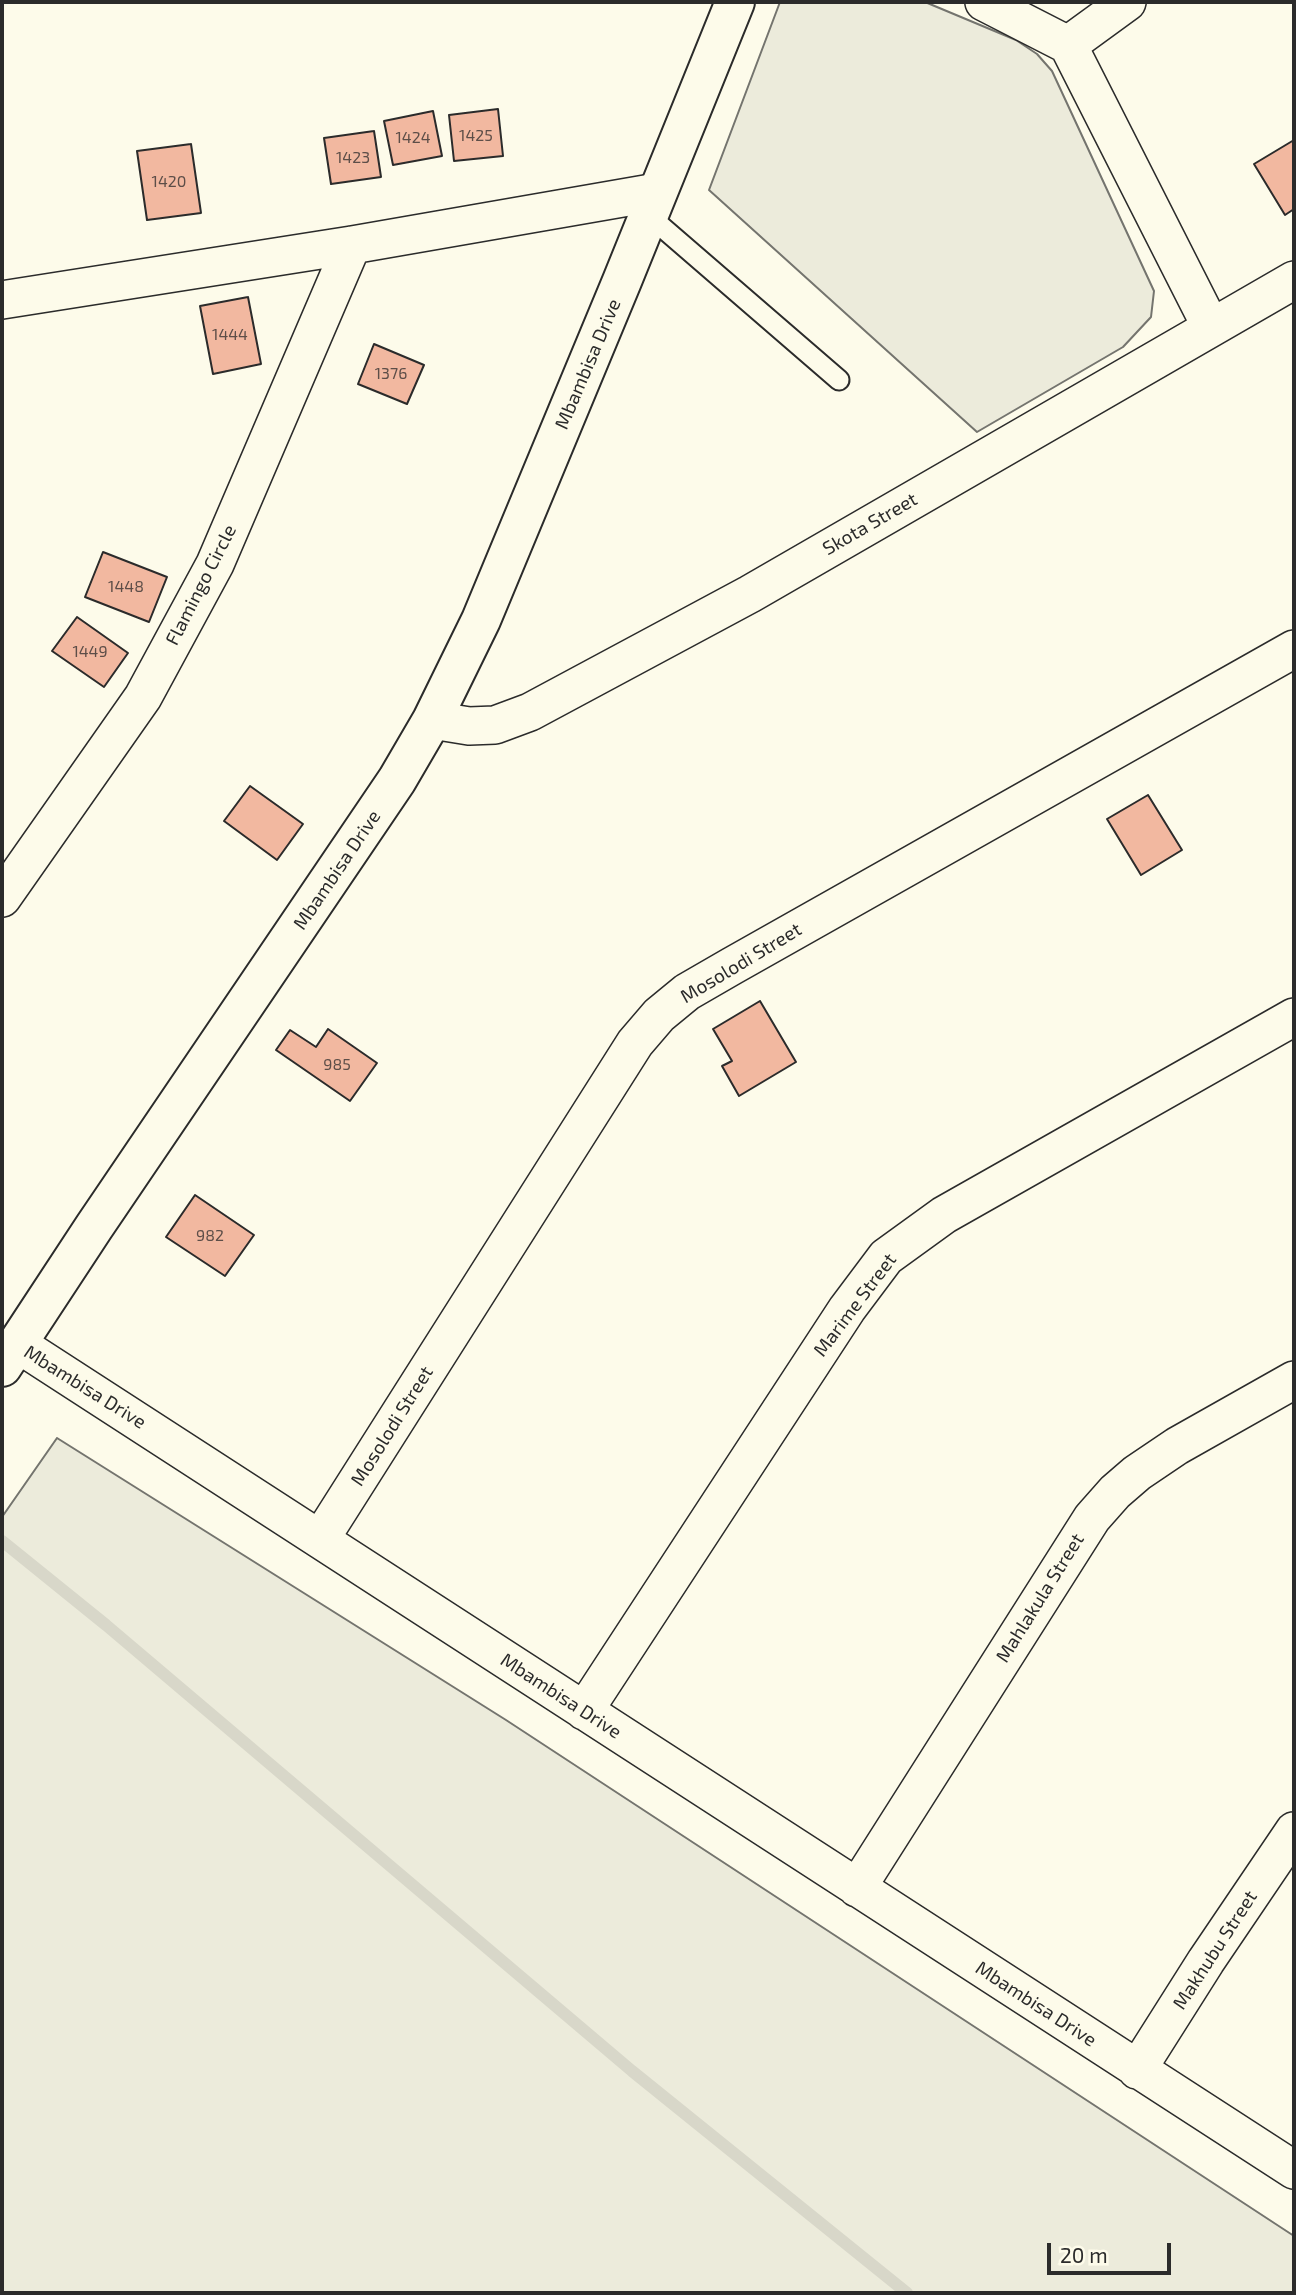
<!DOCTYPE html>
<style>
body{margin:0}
#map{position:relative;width:1296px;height:2295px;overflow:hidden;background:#fdfbea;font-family:"Exo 2",sans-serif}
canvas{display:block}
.frame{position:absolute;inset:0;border:4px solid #2b2b2b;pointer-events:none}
.scale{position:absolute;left:1047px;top:2243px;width:124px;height:32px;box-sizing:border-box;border:4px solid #2b2b2b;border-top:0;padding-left:9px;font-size:21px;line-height:24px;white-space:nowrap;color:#2b2b2b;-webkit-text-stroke:5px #fdfbea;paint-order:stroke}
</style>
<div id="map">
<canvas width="1296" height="2295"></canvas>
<div class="frame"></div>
<div class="scale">20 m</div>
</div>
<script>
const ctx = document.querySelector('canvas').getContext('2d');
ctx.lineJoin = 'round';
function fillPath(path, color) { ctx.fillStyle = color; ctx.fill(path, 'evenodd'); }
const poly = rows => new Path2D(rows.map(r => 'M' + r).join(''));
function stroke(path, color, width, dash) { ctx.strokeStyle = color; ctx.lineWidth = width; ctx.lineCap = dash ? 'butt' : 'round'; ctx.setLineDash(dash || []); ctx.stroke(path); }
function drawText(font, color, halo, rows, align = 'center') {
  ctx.font = font + ' "Exo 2",sans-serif'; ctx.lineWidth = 5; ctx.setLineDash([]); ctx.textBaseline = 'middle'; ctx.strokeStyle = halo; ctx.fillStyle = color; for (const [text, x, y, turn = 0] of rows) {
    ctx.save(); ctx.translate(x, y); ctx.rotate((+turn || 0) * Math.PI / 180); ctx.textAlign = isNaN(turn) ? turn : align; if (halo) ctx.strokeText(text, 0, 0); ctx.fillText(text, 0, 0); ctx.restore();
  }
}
const green = poly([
 [780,2,925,2,1016,40,1037,54,1052,71,1154,291,1151,317,1123,347,977,432,709,190,780,2],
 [57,1438,506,1720,1294,2236,1294,2293,2,2293,2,1517,57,1438]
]);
const stream = poly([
 [2,1541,106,1625,632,2071,907,2293]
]);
const building = poly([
 [498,109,503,156,454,161,449,115,498,109],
 [433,111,442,156,393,165,384,121,433,111],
 [374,131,381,177,331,184,324,138,374,131],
 [1294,140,1294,209,1285,215,1254,164,1294,140],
 [191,144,201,213,147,220,137,151,191,144],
 [248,297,261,364,213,374,200,306,248,297],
 [374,344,424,365,407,404,358,384,374,344],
 [103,552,167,577,149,622,85,597,103,552],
 [77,617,128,653,104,687,52,651,77,617],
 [250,786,303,824,277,860,224,821,250,786],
 [1148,795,1182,850,1141,875,1107,819,1148,795],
 [760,1001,796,1062,739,1096,722,1066,732,1061,713,1029,760,1001],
 [328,1029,377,1063,350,1101,276,1050,290,1030,316,1047,328,1029],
 [195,1195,254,1235,225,1276,166,1237,195,1195]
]);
const lane = poly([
 [648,215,839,380]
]);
const street = poly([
 [984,2,1068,45,1211,327],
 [1068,45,1127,2],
 [2,300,352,245,657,192],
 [432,720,469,726,495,725,530,712,750,594,1294,280],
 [2,898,143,697,215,564,352,245],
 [18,1344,1294,2170],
 [321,1538,635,1043,659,1015,687,992,732,966,1294,649],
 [584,1711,847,1309,886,1257,944,1215,1294,1017],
 [857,1888,1092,1518,1115,1492,1137,1473,1177,1446,1294,1380],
 [1137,2070,1206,1961,1294,1831]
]);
const secondary = poly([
 [2,1367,94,1227,397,780,432,720,481,620,622,281,735,2]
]);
const numberNames = [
 ["1425",476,136],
 ["1424",413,138],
 ["1423",353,158],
 ["1420",169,182],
 ["1444",230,335],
 ["1376",391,374],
 ["1448",126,587],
 ["1449",90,652],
 ["985",337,1065],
 ["982",210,1236]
];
const streetNames = [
 ["Mbambisa Drive",588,364,-67],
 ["Skota Street",870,524,-30],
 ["Flamingo Circle",201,585,-63],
 ["Mbambisa Drive",337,870,-56],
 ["Mosolodi Street",741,963,-31],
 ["Marime Street",855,1305,-53],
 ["Mbambisa Drive",85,1387,32],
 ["Mosolodi Street",392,1426,-58],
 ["Mahlakula Street",1040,1598,-58],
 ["Mbambisa Drive",561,1696,33],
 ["Makhubu Street",1215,1950,-57],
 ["Mbambisa Drive",1036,2004,33]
];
fillPath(green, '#ecebdb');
stroke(green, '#74746e', 2);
stroke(stream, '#d8d7c9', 12);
fillPath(building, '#f2b8a0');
stroke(building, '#2b2b2b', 2);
stroke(lane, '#2b2b2b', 23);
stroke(street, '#2b2b2b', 40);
stroke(secondary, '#2b2b2b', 42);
stroke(lane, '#fdfbea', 19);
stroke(street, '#fdfbea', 37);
stroke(secondary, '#fdfbea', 38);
drawText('16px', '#5d4e48', null, numberNames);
drawText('19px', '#2b2b2b', '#fdfbea', streetNames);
</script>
